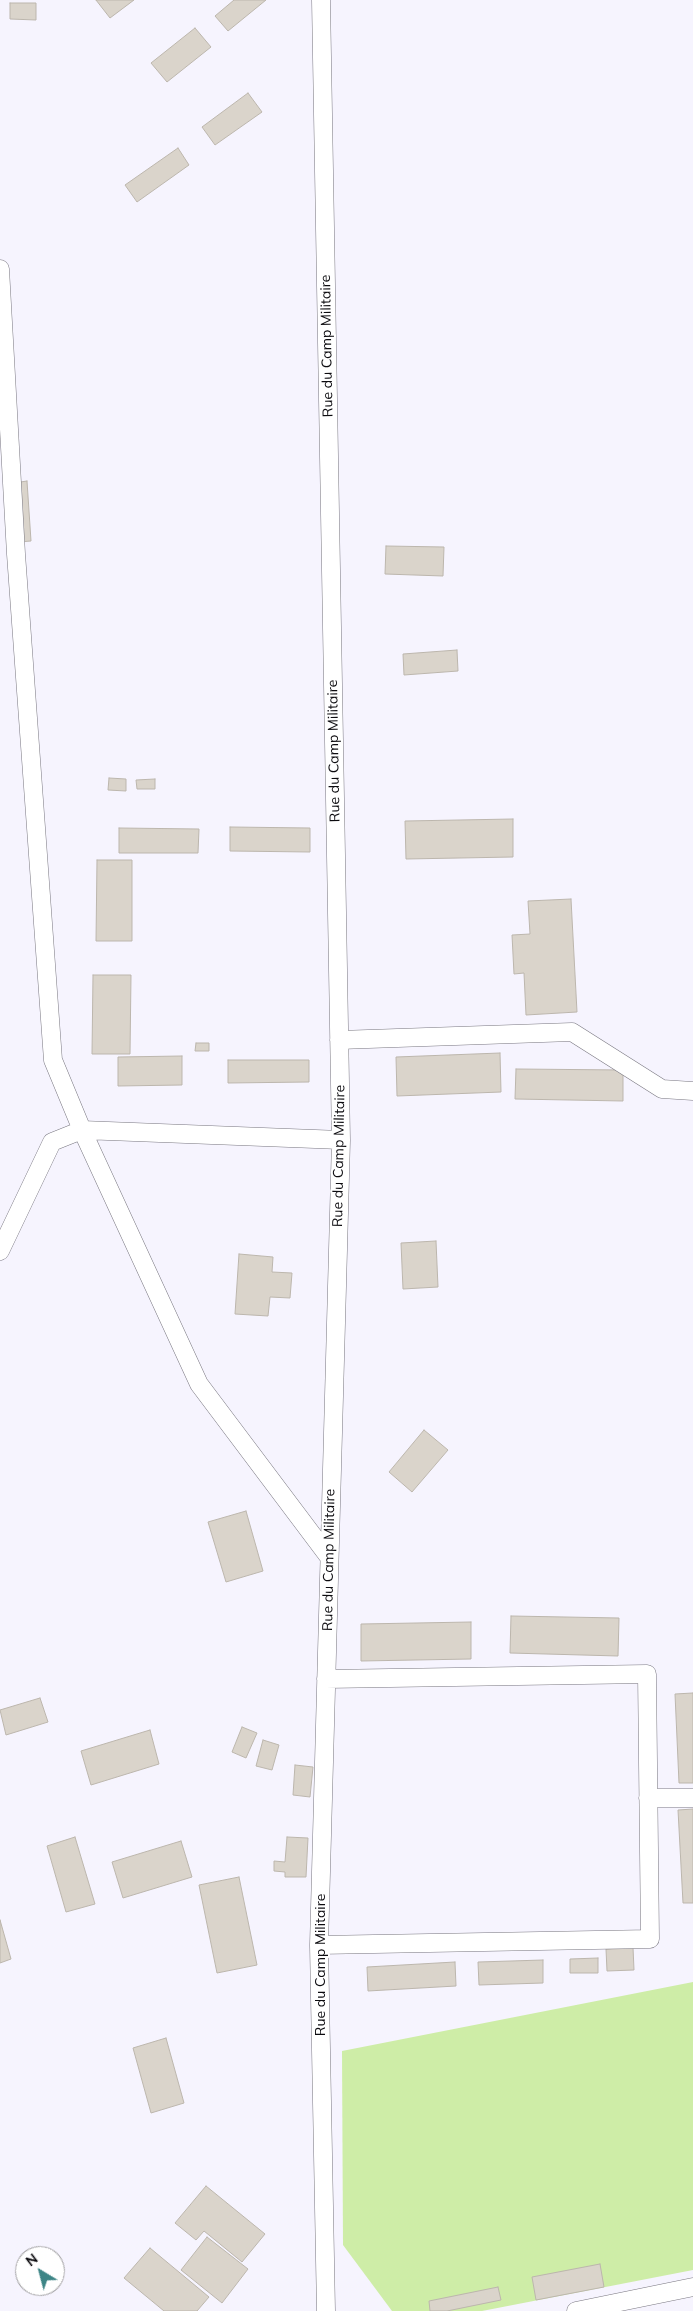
<!DOCTYPE html>
<style>
body{margin:0}
#map{position:relative;width:693px;height:2311px;overflow:hidden;background:#f6f4fe;font-family:Mulish,sans-serif}
canvas{display:block}
.north{position:absolute;left:15px;top:2246px;width:50px;height:50px;box-sizing:border-box;background:#fff;border:1px solid #9e9d9f;border-radius:50%;rotate:323deg;font-size:14px;font-weight:700;line-height:20px;text-align:center;color:#0c0b0f}
.north::after{content:'';display:block;margin:auto;width:18px;height:22px;background:#3d8586;clip-path:polygon(50% 0,100% 100%,50% 72%,0 100%)}
</style>
<div id="map">
<canvas width="693" height="2311"></canvas>
<div class="north">N</div>
</div>
<script>
const ctx = document.querySelector('canvas').getContext('2d');
ctx.lineJoin = 'round';
function fillPath(path, color) { ctx.fillStyle = color; ctx.fill(path, 'evenodd'); }
const poly = rows => new Path2D(rows.map(r => 'M' + r).join(''));
function stroke(path, color, width, dash) { ctx.strokeStyle = color; ctx.lineWidth = width; ctx.lineCap = dash ? 'butt' : 'round'; ctx.setLineDash(dash || []); ctx.stroke(path); }
function drawText(font, color, halo, rows, align = 'center') {
  ctx.font = font + ' Mulish,sans-serif'; ctx.lineWidth = 4; ctx.setLineDash([]); ctx.textBaseline = 'middle'; ctx.strokeStyle = halo; ctx.fillStyle = color; for (const [text, x, y, turn = 0] of rows) {
    ctx.save(); ctx.translate(x, y); ctx.rotate((+turn || 0) * Math.PI / 180); ctx.textAlign = isNaN(turn) ? turn : align; if (halo) ctx.strokeText(text, 0, 0); ctx.fillText(text, 0, 0); ctx.restore();
  }
}
const green = poly([
 [693,1982,693,2270,482,2311,392,2311,343,2245,342,2051]
]);
const building = poly([
 [96,0,134,0,110,18,96,0],
 [234,0,266,0,228,31,215,16,234,0],
 [10,3,36,3,36,20,10,19,10,3],
 [195,28,211,47,167,82,151,63,195,28],
 [248,93,262,112,215,145,202,127,248,93],
 [178,148,189,165,137,202,125,185,178,148],
 [27,481,31,541,18,542,14,483,27,481],
 [386,546,444,547,443,576,385,574,386,546],
 [457,650,458,671,404,675,403,654,457,650],
 [109,778,126,779,126,791,108,790,109,778],
 [155,779,155,789,137,789,136,780,155,779],
 [513,819,513,857,406,859,405,821,513,819],
 [230,827,310,828,310,852,230,851,230,827],
 [119,828,199,829,198,853,119,853,119,828],
 [97,860,132,860,132,941,96,941,97,860],
 [571,899,577,1012,526,1015,524,973,514,974,512,935,530,934,528,901,571,899],
 [93,975,131,975,130,1054,92,1054,93,975],
 [196,1043,209,1043,209,1051,195,1051,196,1043],
 [500,1053,501,1092,397,1096,396,1057,500,1053],
 [182,1056,182,1085,118,1086,118,1057,182,1056],
 [228,1060,309,1060,309,1082,228,1083,228,1060],
 [516,1069,623,1070,623,1101,515,1099,516,1069],
 [436,1241,438,1287,403,1289,401,1243,436,1241],
 [239,1254,273,1257,272,1272,292,1273,290,1298,270,1297,268,1316,235,1314,239,1254],
 [424,1430,448,1450,412,1492,389,1472,424,1430],
 [246,1511,263,1571,226,1582,208,1522,246,1511],
 [511,1616,619,1618,618,1656,510,1653,511,1616],
 [471,1622,471,1659,361,1661,361,1624,471,1622],
 [693,1693,693,1783,679,1783,675,1694,693,1693],
 [40,1698,48,1722,6,1735,0,1710,40,1698],
 [242,1727,257,1733,246,1758,232,1752,242,1727],
 [150,1730,159,1764,91,1785,81,1751,150,1730],
 [263,1740,279,1745,272,1770,256,1766,263,1740],
 [295,1765,313,1767,310,1797,293,1795,295,1765],
 [693,1809,693,1903,683,1903,678,1810,693,1809],
 [75,1837,95,1904,66,1912,47,1846,75,1837],
 [287,1837,308,1838,306,1877,285,1877,285,1872,274,1871,274,1861,285,1862,287,1837],
 [181,1841,192,1877,123,1898,112,1862,181,1841],
 [239,1877,257,1965,217,1973,199,1885,239,1877],
 [0,1920,11,1959,0,1963,0,1920],
 [633,1947,634,1970,607,1971,606,1949,633,1947],
 [598,1958,598,1973,570,1973,570,1959,598,1958],
 [543,1960,543,1983,479,1985,478,1962,543,1960],
 [455,1962,456,1986,368,1991,367,1967,455,1962],
 [166,2038,184,2103,151,2113,133,2048,166,2038],
 [206,2186,265,2234,242,2262,204,2231,196,2240,175,2223,206,2186],
 [207,2237,248,2269,222,2303,181,2270,207,2237],
 [150,2248,209,2297,197,2311,164,2311,124,2278,150,2248],
 [600,2264,604,2287,536,2300,532,2277,600,2264],
 [498,2287,501,2300,447,2311,430,2311,429,2301,498,2287]
]);
const minor = poly([
 [321,0,341,1140,319,1945,326,2311],
 [0,269,16,554,53,1060,82,1130,199,1384,329,1557],
 [339,1040,572,1032,662,1089,693,1091],
 [0,1251,52,1142,82,1130,341,1140],
 [648,1798,693,1798],
 [319,1945,650,1939,647,1674,326,1679],
 [576,2311,693,2287]
]);
const streetNames = [
 ["Rue du Camp Militaire",327,346,-91],
 ["Rue du Camp Militaire",334,751,-91],
 ["Rue du Camp Militaire",339,1156,-89],
 ["Rue du Camp Militaire",329,1560,-89],
 ["Rue du Camp Militaire",321,1965,-90]
];
fillPath(green, '#ceeda7');
fillPath(building, '#dad4cb');
stroke(building, '#bcb6ad', 1);
stroke(minor, '#797780', 19);
stroke(minor, '#fff', 18);
drawText('14px', '#0c0b0f', '#fff', streetNames);
</script>
